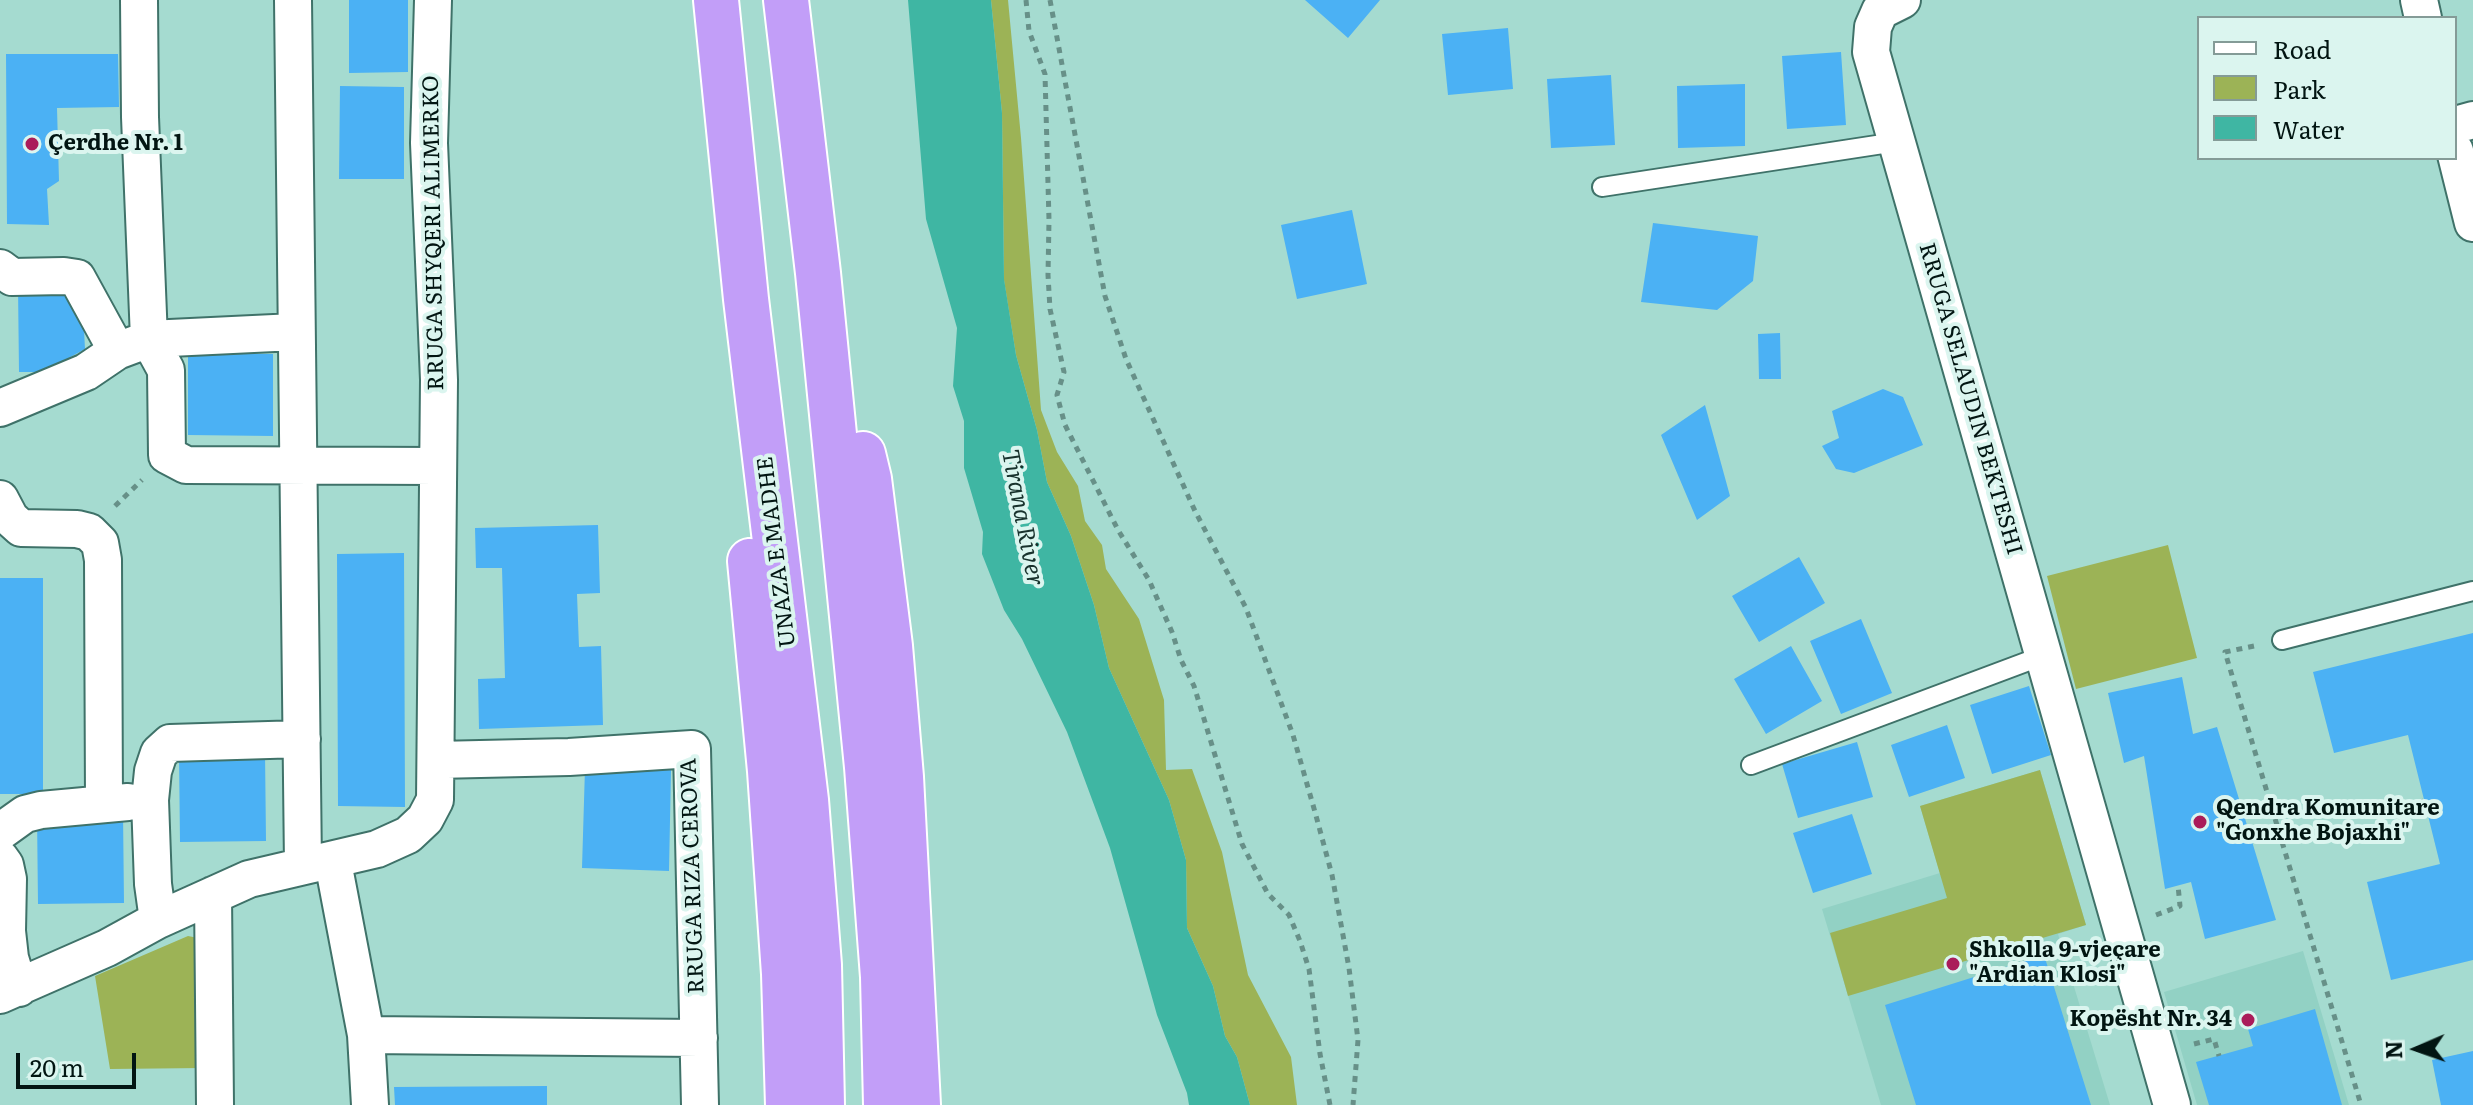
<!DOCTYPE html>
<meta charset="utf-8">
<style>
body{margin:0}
#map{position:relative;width:2473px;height:1105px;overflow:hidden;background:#a5dbd0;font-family:Literata,serif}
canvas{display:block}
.legend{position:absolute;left:2197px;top:16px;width:260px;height:144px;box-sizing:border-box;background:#dbf5ef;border:2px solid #849b97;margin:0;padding:10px 14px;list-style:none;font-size:24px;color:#021512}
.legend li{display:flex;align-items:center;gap:16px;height:40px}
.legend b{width:40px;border:2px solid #849b97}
.north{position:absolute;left:2377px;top:1009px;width:80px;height:80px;-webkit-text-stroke:6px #dbf5ef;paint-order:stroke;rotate:268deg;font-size:22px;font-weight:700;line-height:32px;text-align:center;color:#021512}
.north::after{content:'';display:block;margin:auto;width:28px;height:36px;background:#021512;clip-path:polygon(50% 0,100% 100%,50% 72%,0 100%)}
.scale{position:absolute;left:16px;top:1053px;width:120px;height:36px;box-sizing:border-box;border:4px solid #021512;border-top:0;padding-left:10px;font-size:24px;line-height:28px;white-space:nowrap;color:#021512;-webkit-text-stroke:6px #dbf5ef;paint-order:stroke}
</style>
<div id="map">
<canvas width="2473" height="1105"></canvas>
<ul class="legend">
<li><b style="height:10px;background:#fff"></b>Road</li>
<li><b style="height:22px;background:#9cb356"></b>Park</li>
<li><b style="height:22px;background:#3fb6a3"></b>Water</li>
</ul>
<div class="north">N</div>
<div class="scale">20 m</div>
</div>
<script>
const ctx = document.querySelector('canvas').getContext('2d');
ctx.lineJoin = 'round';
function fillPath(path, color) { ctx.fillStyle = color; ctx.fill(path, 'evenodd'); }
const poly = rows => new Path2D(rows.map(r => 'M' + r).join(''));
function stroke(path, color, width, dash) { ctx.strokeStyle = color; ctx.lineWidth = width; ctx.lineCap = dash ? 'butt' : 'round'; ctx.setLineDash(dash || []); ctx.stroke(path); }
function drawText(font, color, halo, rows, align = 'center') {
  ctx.font = font + ' Literata,serif'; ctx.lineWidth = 8; ctx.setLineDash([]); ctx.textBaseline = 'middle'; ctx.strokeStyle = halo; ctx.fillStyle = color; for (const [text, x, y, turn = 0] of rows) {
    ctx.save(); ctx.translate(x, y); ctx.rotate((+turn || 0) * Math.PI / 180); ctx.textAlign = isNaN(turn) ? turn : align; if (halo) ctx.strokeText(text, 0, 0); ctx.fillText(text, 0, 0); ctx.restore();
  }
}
const built = poly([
 [2040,770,2086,925,2058,934,2110,1105,1881,1105,1822,909,1940,873,1920,806],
 [2303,951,2349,1105,2197,1105,2164,992]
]);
const green = poly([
 [991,0,1008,0,1021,138,1041,410,1057,452,1078,486,1085,521,1102,545,1106,569,1139,619,1164,700,1166,770,1192,769,1222,852,1248,975,1291,1057,1297,1105,1250,1105,1237,1057,1225,1036,1213,986,1187,928,1186,860,1169,800,1109,668,1094,605,1071,536,1047,482,1037,430,1016,355,1004,280,1002,113],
 [2168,545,2197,658,2076,689,2047,576],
 [2040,770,2086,925,1848,996,1830,933,1947,898,1920,806],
 [188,936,198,938,203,1068,110,1069,95,976]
]);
const water = poly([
 [908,0,991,0,1002,113,1004,279,1016,355,1037,430,1047,482,1071,536,1094,605,1109,668,1169,800,1186,860,1187,928,1213,986,1225,1036,1237,1057,1250,1105,1189,1105,1187,1093,1157,1015,1110,848,1067,732,1022,639,1004,610,982,554,983,532,964,468,964,421,953,386,957,328,926,219]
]);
const building = poly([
 [349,0,408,0,408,72,349,73],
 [1305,0,1380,0,1348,38],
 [1508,28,1513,89,1448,95,1442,34],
 [1841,52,1846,125,1787,129,1782,56],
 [6,54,118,54,119,107,57,108,59,181,47,189,49,225,7,224],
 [1611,75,1615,145,1551,148,1547,79],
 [1745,84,1745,146,1678,148,1677,86],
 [340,86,404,87,404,179,339,179],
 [1352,210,1367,284,1297,299,1281,225],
 [1653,223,1758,236,1753,281,1717,310,1641,302],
 [64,284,83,310,85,349,43,372,19,372,18,286],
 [1780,333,1781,379,1759,379,1758,334],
 [188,353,273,354,273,436,188,435],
 [1883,389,1903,397,1923,445,1854,473,1836,469,1822,446,1839,438,1832,411],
 [1705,405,1730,496,1697,520,1661,435],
 [598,525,600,593,577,594,579,647,601,646,603,725,479,729,478,679,505,678,502,568,476,568,475,528],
 [404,553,405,807,338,806,337,554],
 [1799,557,1825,603,1759,642,1732,596],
 [0,578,43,578,43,794,0,794],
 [1861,619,1892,693,1841,714,1810,641],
 [2473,633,2473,960,2391,980,2367,882,2440,864,2408,735,2334,753,2313,672],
 [1791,646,1822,701,1766,734,1734,679],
 [2182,677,2193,734,2217,727,2276,920,2205,939,2191,882,2165,889,2144,756,2124,763,2108,693],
 [2029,686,2051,755,1992,774,1970,705],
 [1947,725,1965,778,1909,797,1891,745],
 [1857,742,1873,797,1798,818,1782,764],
 [265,752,266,841,180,842,179,753],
 [585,768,671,770,669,871,582,868],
 [123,813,124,903,38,904,37,814],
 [1852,814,1872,874,1813,893,1793,833],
 [2044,955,2091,1105,1916,1105,1885,1005],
 [2315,1009,2342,1105,2209,1105,2196,1062,2253,1046,2248,1029],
 [2473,1051,2473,1105,2441,1105,2432,1060],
 [547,1086,547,1105,395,1105,394,1087]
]);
const path = poly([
 [1026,0,1029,31,1045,74,1049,220,1048,275,1050,309,1064,372,1057,395,1065,425,1118,530,1149,580,1172,632,1181,660,1194,686,1242,844,1268,894,1289,915,1300,941,1309,969,1320,1054,1330,1105],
 [1050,0,1105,296,1126,359,1155,423,1195,511,1246,608,1293,735,1315,812,1332,875,1349,968,1358,1040,1353,1105],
 [115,506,142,480],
 [2254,646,2225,652,2361,1105],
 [2406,805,2424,801],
 [2156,915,2180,906,2178,885],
 [2194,1044,2214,1039,2219,1056]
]);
const service = poly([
 [1602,187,1896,142],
 [2282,640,2473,591],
 [1751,765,2042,656]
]);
const minor = poly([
 [139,0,140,117,149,339,166,370,167,455,186,465,437,466],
 [293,0,303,865],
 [1902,0,1880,11,1873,27,1871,52,2172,1105],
 [2419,0,2423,18],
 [2455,125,2473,120],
 [2455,151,2473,223],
 [0,268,12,277,64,276,77,278,117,351],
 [0,408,86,372,117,351,149,339,295,332],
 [0,499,10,518,21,528,77,529,89,532,100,543,103,560,104,803],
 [436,760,569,757,692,749,700,1105],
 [0,832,25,814,41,810,128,802],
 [0,858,5,865,8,879,7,931,10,958,19,988],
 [333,862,366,1035,370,1105],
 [213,895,215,1105],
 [158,920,153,884,150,800,153,771,159,753,170,743,302,739],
 [0,995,107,948,158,920,249,879,377,849,408,835,425,819,435,800,439,380,429,143,433,0],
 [366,1035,699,1038]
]);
const trunk = poly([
 [716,0,746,299,806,800,819,965,822,1105],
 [786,0,818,273,867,767,883,977,886,1105],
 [863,454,869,479,890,646,901,777,918,1105],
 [750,561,770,771,784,974,788,1105]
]);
const markers = [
 [32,144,8,"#aa1c5a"],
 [2200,822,8,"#aa1c5a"],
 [1953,964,8,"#aa1c5a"],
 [2248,1020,8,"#aa1c5a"]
];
const poiNames = [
 ["Çerdhe Nr. 1",48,144],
 ["Qendra Komunitare",2216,809],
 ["\"Gonxhe Bojaxhi\"",2216,834],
 ["Shkolla 9-vjeçare",1969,951],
 ["\"Ardian Klosi\"",1969,976],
 ["Kopësht Nr. 34",2232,1020,"right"]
];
const streetNames = [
 ["RRUGA SHYQERI ALIMERKO",434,233,-91],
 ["RRUGA SELAUDIN BEKTESHI",1970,399,74],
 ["UNAZA E MADHE",777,552,-97],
 ["RRUGA RIZA CEROVA",693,876,-92]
];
const waterNames = [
 ["Tirana River",1022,518,79]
];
fillPath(built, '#92d1c4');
fillPath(green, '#9cb356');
fillPath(water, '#3fb6a3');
fillPath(building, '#4bb1f4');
stroke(service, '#3f7269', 22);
stroke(minor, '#3f7269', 40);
stroke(trunk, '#fff', 48);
stroke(path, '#679088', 5, [6, 6]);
stroke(service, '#fff', 18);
stroke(minor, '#fff', 36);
stroke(trunk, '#c29ef8', 44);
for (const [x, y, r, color] of markers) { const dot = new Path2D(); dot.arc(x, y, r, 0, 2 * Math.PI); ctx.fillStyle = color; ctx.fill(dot); stroke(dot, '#dbf5ef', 3); }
drawText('bold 22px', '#021512', '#dbf5ef', poiNames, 'left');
drawText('22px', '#021512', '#dbf5ef', streetNames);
drawText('italic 24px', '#18322d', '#dbf5ef', waterNames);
</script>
